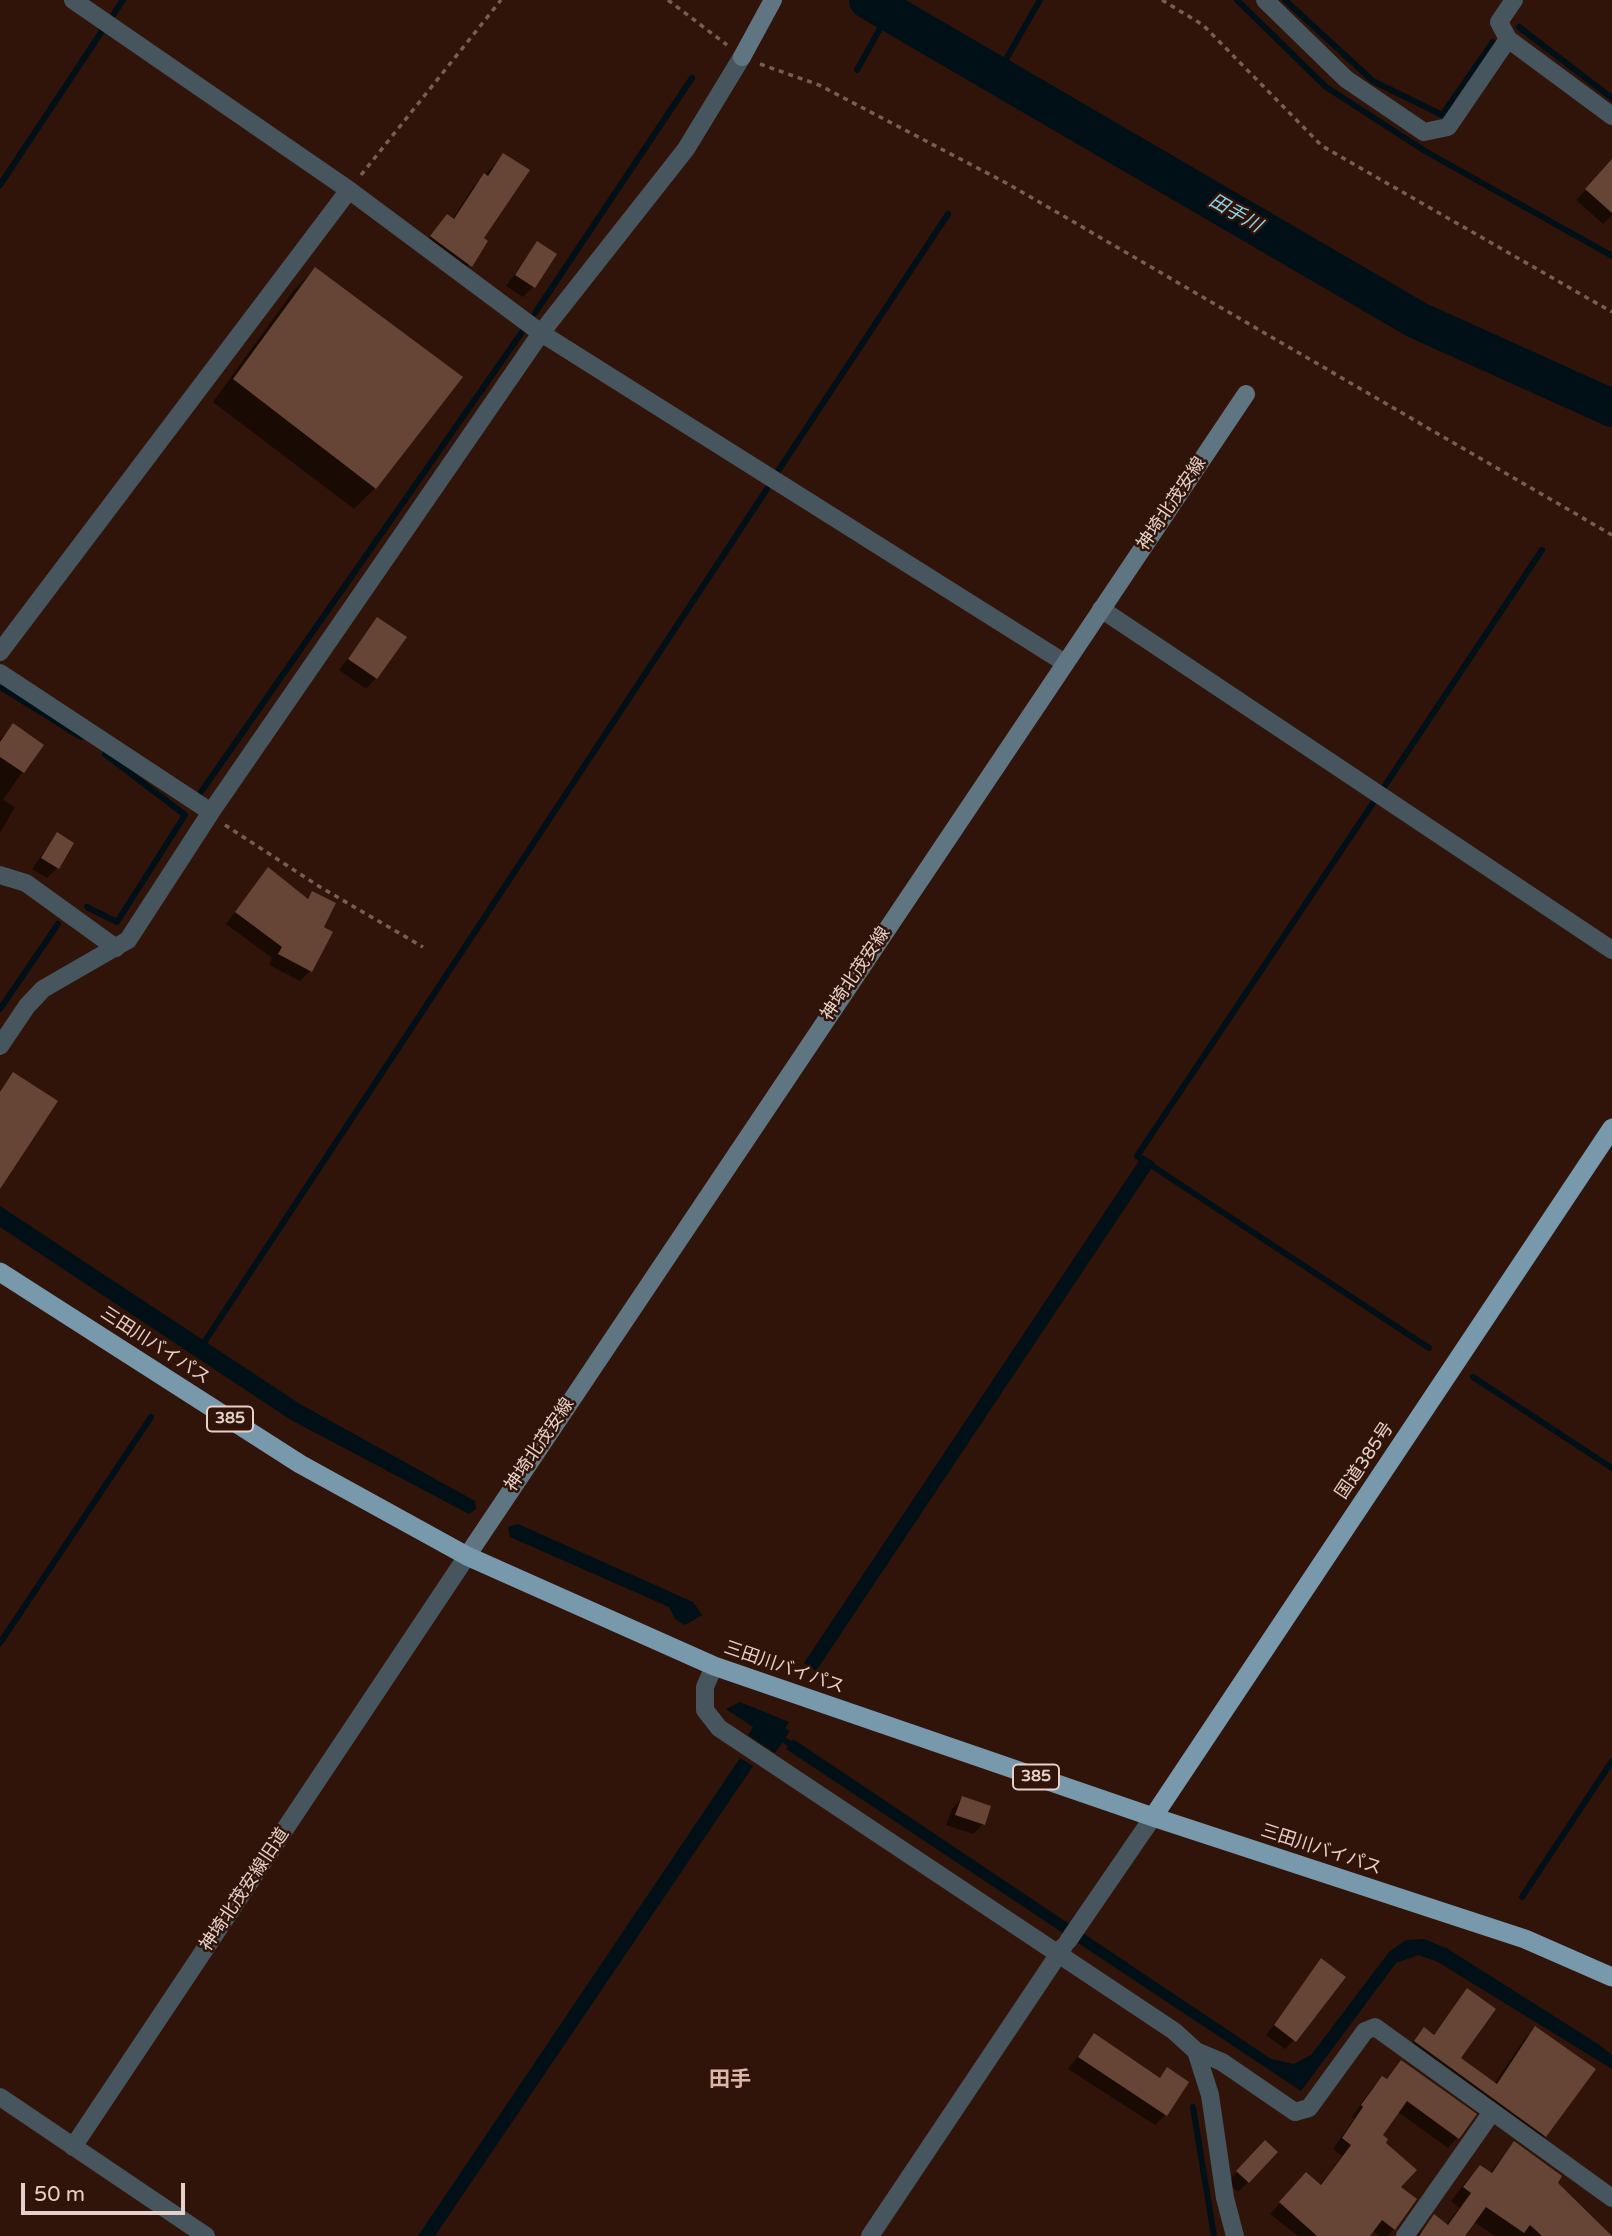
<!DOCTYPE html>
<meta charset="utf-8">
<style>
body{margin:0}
#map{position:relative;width:1612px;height:2236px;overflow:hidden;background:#301409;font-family:"Varela Round",sans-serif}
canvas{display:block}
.scale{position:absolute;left:21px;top:2183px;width:164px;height:32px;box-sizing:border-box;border:4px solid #e5d1c9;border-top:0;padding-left:9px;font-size:21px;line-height:24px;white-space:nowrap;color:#e5d1c9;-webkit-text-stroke:5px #301409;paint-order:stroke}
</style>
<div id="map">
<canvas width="1612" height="2236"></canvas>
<div class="scale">50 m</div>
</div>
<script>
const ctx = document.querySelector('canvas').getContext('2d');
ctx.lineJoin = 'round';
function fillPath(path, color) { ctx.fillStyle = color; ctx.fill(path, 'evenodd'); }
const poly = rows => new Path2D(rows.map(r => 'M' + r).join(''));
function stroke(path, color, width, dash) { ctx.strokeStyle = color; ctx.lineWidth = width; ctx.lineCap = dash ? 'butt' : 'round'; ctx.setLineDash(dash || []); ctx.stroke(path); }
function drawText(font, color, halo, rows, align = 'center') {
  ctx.font = font + ' "Varela Round","Noto Sans JP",sans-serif'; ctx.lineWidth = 5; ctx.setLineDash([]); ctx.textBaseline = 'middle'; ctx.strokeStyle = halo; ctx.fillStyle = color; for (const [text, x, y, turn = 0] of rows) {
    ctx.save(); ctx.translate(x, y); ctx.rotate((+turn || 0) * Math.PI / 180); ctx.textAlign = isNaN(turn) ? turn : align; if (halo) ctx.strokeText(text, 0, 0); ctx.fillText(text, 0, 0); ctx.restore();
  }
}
const water = poly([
 [1143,1155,1155,1163,816,1671,804,1663],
 [0,1206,300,1404,475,1501,476,1509,469,1514,291,1420,0,1227],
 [518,1524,693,1602,702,1615,685,1625,675,1619,669,1607,510,1537,508,1527],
 [740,1702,789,1722,785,1728,790,1731,775,1753,748,1735,753,1727,726,1709],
 [793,1739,1271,2059,1294,2064,1311,2055,1389,1952,1406,1940,1424,1939,1448,1949,1598,2044,1612,2055,1612,2069,1438,1962,1418,1955,1396,1963,1301,2091,786,1749],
 [740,1758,753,1766,435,2236,418,2236]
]);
const shadow = poly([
 [504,155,482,239,486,242,460,277,421,248,447,216,452,220,474,186],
 [1612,163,1612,215,1603,224,1576,200],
 [537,243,534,286,523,297,506,286],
 [315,269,375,488,354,509,213,402,294,290],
 [378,619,376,678,366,689,339,670],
 [13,726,41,745,3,800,15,807,0,833,0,739],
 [57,834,57,868,47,878,32,869],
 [268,869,306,899,312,893,322,928,310,971,300,981,269,965,272,958,226,924],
 [962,1798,983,1824,973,1834,946,1825,952,1809],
 [1321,1961,1294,2040,1285,2049,1266,2035],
 [1467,1991,1458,2058,1494,2084,1524,2040,1535,2028,1545,2136,1534,2147,1404,2053,1424,2030,1432,2036],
 [1095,2035,1158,2079,1167,2070,1165,2115,1155,2125,1068,2069],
 [1401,2062,1458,2137,1448,2148,1398,2112,1380,2136,1399,2187,1394,2229,1387,2236,1379,2236,1372,2230,1367,2236,1298,2236,1270,2214,1296,2185,1319,2186,1342,2156,1333,2149,1354,2119,1352,2117,1372,2088,1382,2078,1385,2080],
 [1514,2143,1555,2183,1597,2236,1495,2236,1474,2222,1464,2236,1417,2236,1434,2216,1446,2225,1459,2208,1451,2201,1467,2180,1480,2167,1489,2174],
 [1255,2152,1248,2182,1238,2192,1227,2183]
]);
const stream = poly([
 [1237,0,1326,87,1425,151,1612,256],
 [1285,0,1373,81,1442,115,1493,42],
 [114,14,123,0],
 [1519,27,1612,98],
 [857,70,889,12],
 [997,75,1040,0],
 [0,185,102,31],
 [535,313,692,78],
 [778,471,948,214],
 [2,688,81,737],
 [1384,787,1542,550],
 [201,792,522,332],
 [1373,803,1137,1156,1429,1348],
 [87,907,117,922,185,815,105,754],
 [0,1009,58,924],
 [205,1341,767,489],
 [1473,1377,1612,1468],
 [0,1643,151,1417],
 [777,1735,797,1749],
 [1522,1897,1612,1761],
 [1193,2107,1214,2236]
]);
const river = poly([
 [868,0,1417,320,1612,408]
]);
const building = poly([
 [503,153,530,170,484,238,488,241,472,267,430,236,447,214,454,219,484,173,488,176],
 [1612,159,1612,213,1585,189],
 [537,241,557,254,535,288,515,275],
 [315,267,463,377,376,489,233,379],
 [377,617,407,637,377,679,348,659],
 [13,723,44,745,24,773,0,757,0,742],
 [57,832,74,843,59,869,41,858],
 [268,867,308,899,312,891,336,903,324,927,333,932,312,972,278,954,282,947,235,912],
 [13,1072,58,1101,0,1189,0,1092],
 [962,1796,991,1806,985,1825,955,1815],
 [1321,1958,1346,1977,1296,2042,1274,2025],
 [1467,1988,1496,2009,1461,2058,1497,2084,1535,2026,1596,2069,1546,2137,1414,2041,1424,2027,1434,2035],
 [1094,2033,1160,2078,1167,2067,1189,2082,1167,2116,1078,2057],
 [1401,2060,1477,2114,1459,2139,1407,2101,1383,2135,1388,2139,1386,2143,1417,2170,1401,2187,1417,2199,1395,2230,1382,2220,1370,2236,1317,2236,1279,2202,1306,2172,1321,2185,1351,2145,1342,2138,1363,2107,1361,2105,1382,2076,1387,2079],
 [1265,2140,1278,2152,1249,2183,1236,2171],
 [1514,2141,1562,2176,1558,2183,1612,2236,1542,2236,1530,2225,1524,2233,1486,2207,1465,2236,1419,2236,1434,2214,1448,2225,1471,2193,1463,2187,1480,2165,1492,2173]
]);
const path = poly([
 [668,0,727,45],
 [1162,0,1203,25,1322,146,1612,312],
 [760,64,819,85,1010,185,1612,535],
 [361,175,501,0],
 [225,825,320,887,423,947]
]);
const minor = poly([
 [73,0,349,190,541,333,1065,663],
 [1265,0,1346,79,1424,132,1448,127,1508,39,1499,22,1514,0],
 [1508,39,1612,116],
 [1101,609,1612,950],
 [0,652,349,190],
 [0,673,211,812],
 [0,875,26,883,116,948],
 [0,1046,27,1006,43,989,128,940,211,812,541,333,686,149,742,57],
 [714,1666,705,1687,705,1710,719,1728,1174,2031,1196,2051,1222,2062,1295,2112,1309,2108,1365,2031,1375,2027,1612,2198],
 [1196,2051,1210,2095,1225,2198,1235,2236],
 [0,2097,206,2236],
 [73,2147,467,1556],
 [870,2236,1064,1946],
 [1405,2236,1492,2112]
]);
const tertiary = poly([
 [1068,1941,1153,1817]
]);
const secondary = poly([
 [742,57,773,0],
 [467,1556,1246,394]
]);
const trunk = poly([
 [0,1272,300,1464,467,1556,714,1666,1153,1817,1525,1939,1612,1977],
 [1153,1817,1612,1128]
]);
const shields = [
 [230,1419,46],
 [1036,1777,46]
];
const shieldNames = [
 ["385",230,1419],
 ["385",1036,1777]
];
const streetNames = [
 ["神埼北茂安線",1172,504,-56],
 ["神埼北茂安線",856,974,-56],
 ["三田川バイパス",155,1346,33],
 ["神埼北茂安線",540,1445,-56],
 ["国道385号",1365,1461,-56],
 ["三田川バイパス",784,1668,19],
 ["三田川バイパス",1321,1850,18],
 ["神埼北茂安線旧道",245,1890,-56]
];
const waterNames = [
 ["田手川",1235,214,30]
];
const quarterNames = [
 ["田手",730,2080]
];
fillPath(water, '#001016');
fillPath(shadow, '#0007');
stroke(stream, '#001016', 6);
stroke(river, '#001016', 38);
fillPath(building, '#664436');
stroke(path, '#775e54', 3.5, [5, 5]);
stroke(minor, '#47555e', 18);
stroke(tertiary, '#47555e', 18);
stroke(secondary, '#5f7582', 18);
stroke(trunk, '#7898ac', 19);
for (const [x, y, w] of shields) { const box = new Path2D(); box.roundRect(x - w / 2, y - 12.5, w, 25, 5); ctx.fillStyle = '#301409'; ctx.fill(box); stroke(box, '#e5d1c9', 2); }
drawText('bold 16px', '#e5d1c9', null, shieldNames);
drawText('18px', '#e5d1c9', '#301409', streetNames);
drawText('italic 19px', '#87d5eb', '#301409', waterNames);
drawText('bold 21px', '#ddb6a7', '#301409', quarterNames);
</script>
